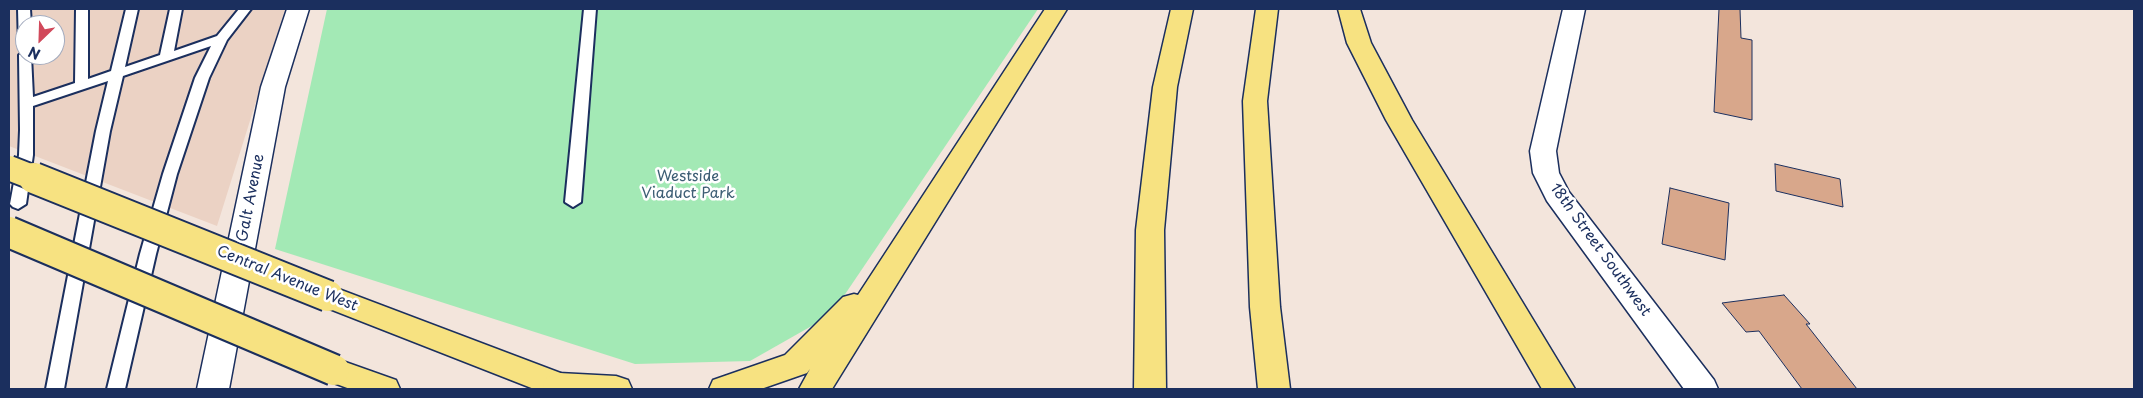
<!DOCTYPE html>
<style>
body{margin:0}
#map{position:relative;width:2143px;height:398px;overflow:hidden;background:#f3e5dc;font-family:"Playpen Sans",sans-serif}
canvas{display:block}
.frame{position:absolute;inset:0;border:10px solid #1b2f5e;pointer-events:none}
.north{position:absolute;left:15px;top:15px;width:50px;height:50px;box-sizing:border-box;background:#fff;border:1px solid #a4acbf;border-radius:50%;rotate:204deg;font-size:14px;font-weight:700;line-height:20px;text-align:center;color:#1b2f5e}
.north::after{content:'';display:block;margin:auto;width:18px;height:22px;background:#d1495b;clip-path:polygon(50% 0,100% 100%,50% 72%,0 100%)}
</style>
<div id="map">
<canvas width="2143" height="398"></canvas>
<div class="frame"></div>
<div class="north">N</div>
</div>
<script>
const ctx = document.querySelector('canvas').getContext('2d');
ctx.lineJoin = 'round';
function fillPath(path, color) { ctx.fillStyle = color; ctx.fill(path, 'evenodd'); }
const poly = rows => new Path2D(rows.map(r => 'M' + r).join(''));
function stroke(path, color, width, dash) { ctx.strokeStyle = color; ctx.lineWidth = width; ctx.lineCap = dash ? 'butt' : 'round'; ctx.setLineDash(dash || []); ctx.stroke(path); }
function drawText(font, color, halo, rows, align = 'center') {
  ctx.font = font + ' "Playpen Sans",sans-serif'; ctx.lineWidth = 5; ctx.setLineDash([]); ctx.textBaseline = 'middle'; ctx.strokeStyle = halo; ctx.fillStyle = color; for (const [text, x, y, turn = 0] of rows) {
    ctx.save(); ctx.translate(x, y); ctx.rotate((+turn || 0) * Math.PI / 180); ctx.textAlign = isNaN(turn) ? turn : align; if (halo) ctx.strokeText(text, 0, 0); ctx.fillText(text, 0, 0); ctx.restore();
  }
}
const built = poly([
 [9,9,285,9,217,226,9,146],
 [25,25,55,25,55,55,25,55]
]);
const green = poly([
 [327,9,1038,9,831,315,750,361,635,364,275,249]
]);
const building = poly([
 [1719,9,1740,9,1741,38,1752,40,1752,120,1714,112,1719,9],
 [1775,164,1840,179,1843,207,1776,191,1775,164],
 [1670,188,1729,203,1725,260,1662,244,1670,188],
 [1784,295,1810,324,1806,324,1857,389,1802,389,1759,331,1746,332,1722,303,1784,295]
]);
const service = poly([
 [18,9,30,9,31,25,25,25,25,55,31,55,33,97,75,83,76,9,88,9,88,79,111,71,126,9,138,9,125,67,160,55,170,9,182,9,174,51,217,36,239,9,251,9,227,40,209,78,177,174,156,254,125,389,107,389,140,254,163,174,195,78,211,46,123,76,110,131,64,389,46,389,96,131,108,81,33,106,33,155,26,204,18,209,13,207,10,204,19,155,20,130,19,55,24,51,19,48,18,9],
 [584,9,596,9,581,202,573,207,565,202,584,9]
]);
const minor = poly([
 [287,9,309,9,285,87,229,389,197,389,261,87,287,9],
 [1563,9,1585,9,1556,151,1559,173,1569,192,1714,380,1718,389,1684,389,1547,201,1533,173,1530,151,1563,9]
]);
const trunk = poly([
 [328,285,579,380,583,389,534,389,317,304,313,296,317,288,328,285],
 [334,358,396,380,400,389,350,389,323,379,318,370,323,361,334,358]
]);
const motorway = poly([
 [1045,9,1067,9,832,389,799,389,810,369,807,373,761,389,709,389,713,380,785,355,843,297,854,294,858,295,1045,9],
 [1171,9,1193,9,1177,87,1164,230,1166,389,1134,389,1136,230,1153,87,1171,9],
 [1256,9,1278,9,1267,101,1280,307,1290,389,1258,389,1250,307,1243,101,1256,9],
 [1338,9,1360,9,1371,43,1412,120,1575,389,1542,389,1386,120,1347,43,1338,9],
 [559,373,616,376,628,380,632,389,544,389,543,386,547,377,559,373]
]);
const trunkBridgeFar1 = poly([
 [9,168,37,179]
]);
const trunkBridge = poly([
 [34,178,328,296],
 [9,232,334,370]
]);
const parkNames = [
 ["Westside",688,177],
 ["Viaduct Park",688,194]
];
const streetNames = [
 ["Galt Avenue",251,198,-79],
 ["18th Street Southwest",1600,250,54],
 ["Central Avenue West",287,279,22]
];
fillPath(built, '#ebd2c4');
fillPath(green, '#a3e9b5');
fillPath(building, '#d8a78b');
stroke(building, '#1b2f5e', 1);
stroke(service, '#1b2f5e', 4);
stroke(minor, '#1b2f5e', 3);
stroke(trunk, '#1b2f5e', 3);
stroke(motorway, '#1b2f5e', 3);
fillPath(service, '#fff');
fillPath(minor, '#fff');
fillPath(trunk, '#f7e281');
fillPath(motorway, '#f7e281');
stroke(trunkBridgeFar1, '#1b2f5e', 28, []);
stroke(trunkBridge, '#1b2f5e', 34, []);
stroke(trunkBridgeFar1, '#f7e281', 24);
stroke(trunkBridge, '#f7e281', 30);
drawText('15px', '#3d5e74', '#fff', parkNames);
drawText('15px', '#1b2f5e', '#fff', streetNames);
</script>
